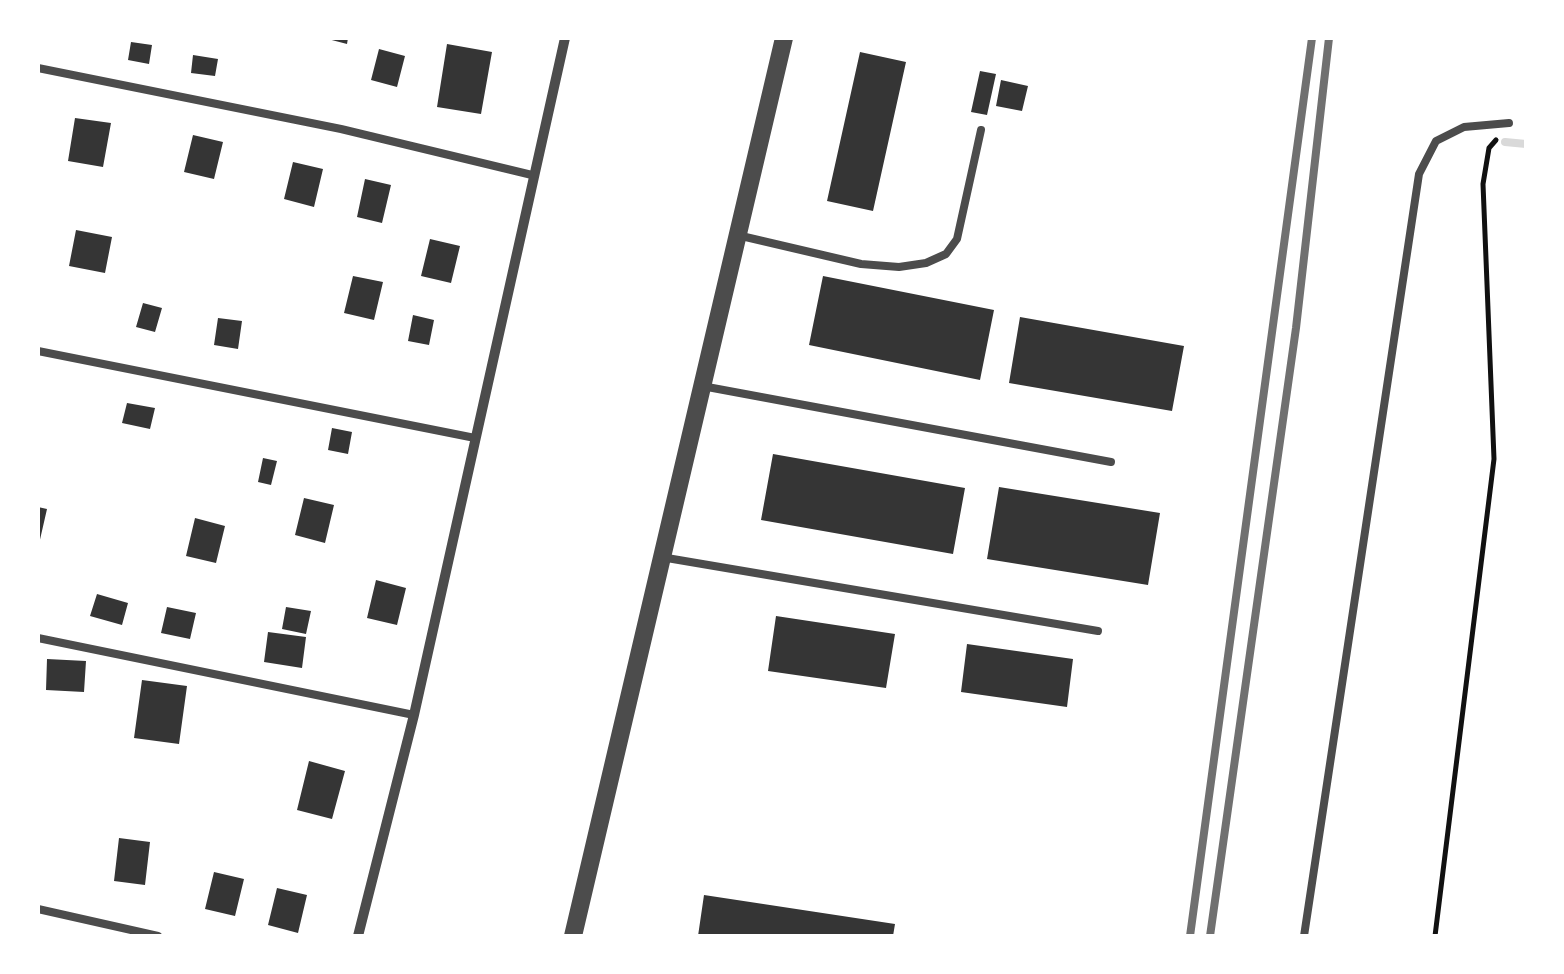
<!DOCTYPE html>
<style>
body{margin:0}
#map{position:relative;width:1564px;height:974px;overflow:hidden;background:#fff;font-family:"PT Sans Narrow",sans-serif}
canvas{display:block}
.frame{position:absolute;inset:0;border:40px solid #fff;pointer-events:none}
</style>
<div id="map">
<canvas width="1564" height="974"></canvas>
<div class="frame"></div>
</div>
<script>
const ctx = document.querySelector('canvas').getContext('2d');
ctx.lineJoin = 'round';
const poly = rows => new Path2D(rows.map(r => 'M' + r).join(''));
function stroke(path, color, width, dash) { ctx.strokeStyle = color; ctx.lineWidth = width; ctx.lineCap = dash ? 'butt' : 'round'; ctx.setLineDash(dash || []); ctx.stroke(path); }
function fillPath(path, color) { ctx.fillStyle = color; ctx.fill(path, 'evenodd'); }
const stream = poly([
 [1505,142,1526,144]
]);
const building = poly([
 [324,38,348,38,347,44],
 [131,42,152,45,149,64,128,60],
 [447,44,492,52,481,114,437,107],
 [379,49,405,56,397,87,371,80],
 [860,52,906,62,873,211,827,201],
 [193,55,218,59,215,76,191,73],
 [980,71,996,74,987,115,971,112],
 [1001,80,1028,86,1022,111,996,106],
 [75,118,111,123,103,167,68,161],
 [193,135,223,142,214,179,184,172],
 [293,162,323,169,314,207,284,199],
 [365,179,391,185,382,223,357,217],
 [76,230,112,237,105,273,69,266],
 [430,239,460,246,451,283,421,276],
 [353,276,383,282,374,320,344,313],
 [823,276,994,310,980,380,809,345],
 [143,303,162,308,155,332,136,327],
 [413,315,434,320,429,345,408,341],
 [1020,317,1184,346,1172,411,1009,383],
 [218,318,242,321,238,349,214,345],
 [127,403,155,408,150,429,122,423],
 [332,428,352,432,348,454,328,450],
 [773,454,965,488,953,554,761,520],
 [263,458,277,461,271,485,258,482],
 [999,487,1160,513,1148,585,987,559],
 [304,498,334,505,325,543,295,535],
 [38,507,47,509,39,544,38,544],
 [195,518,225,526,216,563,186,556],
 [376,580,406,588,397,625,367,618],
 [97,594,128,603,122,625,90,616],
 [167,607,196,613,190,639,161,633],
 [286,607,311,611,306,634,282,629],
 [776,616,895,634,886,688,768,671],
 [268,632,306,637,302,668,264,662],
 [967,644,1073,659,1067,707,961,692],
 [47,659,86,661,84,692,46,690],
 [142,680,187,686,179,744,134,738],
 [309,761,345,771,332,819,297,810],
 [119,838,150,842,145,885,114,881],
 [214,872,244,879,235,916,205,909],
 [277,888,307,895,298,933,268,925],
 [704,895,895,924,893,936,698,936]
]);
const path = poly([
 [1435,936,1494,459,1483,184,1489,148,1496,140]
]);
const service = poly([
 [38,68,341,129,532,175],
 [737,235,861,264,899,267,926,263,946,254,957,239,981,130],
 [38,351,475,438],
 [702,386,1111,462],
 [661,557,1098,631],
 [38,638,414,715],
 [38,909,158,936],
 [1304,936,1419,174,1436,141,1464,127,1509,123]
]);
const minor = poly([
 [358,936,414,715,565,38]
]);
const tertiary = poly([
 [573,936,784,38]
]);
const rail = poly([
 [1190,936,1312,38],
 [1210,936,1296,328,1329,38]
]);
stroke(stream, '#d9d9d9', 8);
fillPath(building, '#353535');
stroke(path, '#111', 5);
stroke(service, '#4c4c4c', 8);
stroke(minor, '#4c4c4c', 10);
stroke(tertiary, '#4c4c4c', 18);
stroke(rail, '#707070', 8);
</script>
